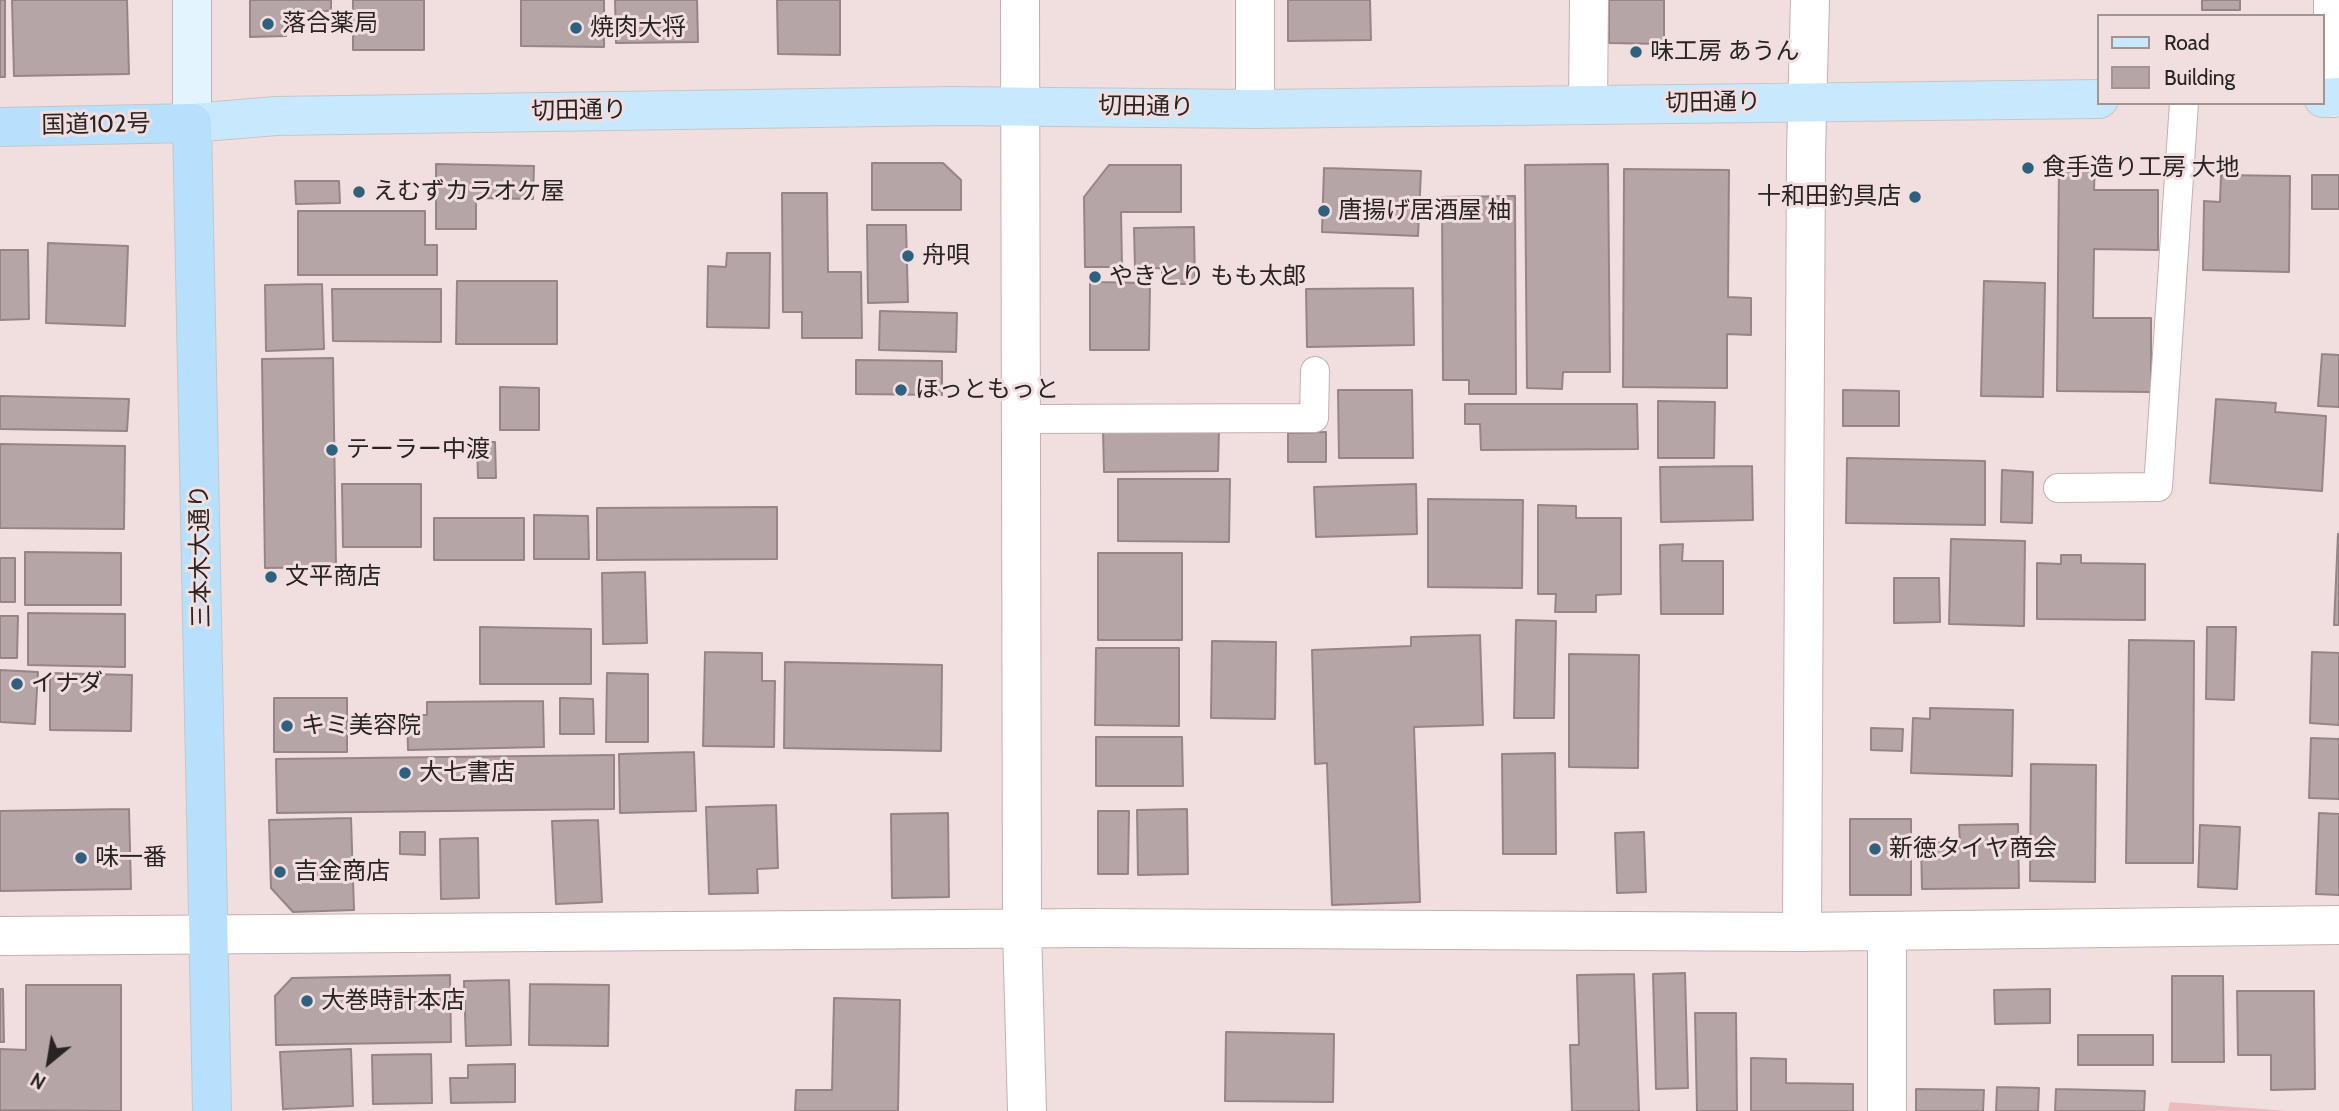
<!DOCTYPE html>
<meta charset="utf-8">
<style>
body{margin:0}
#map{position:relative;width:2339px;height:1111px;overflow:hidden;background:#f1dfe0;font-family:Cabin,sans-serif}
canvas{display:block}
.legend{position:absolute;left:2097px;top:14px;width:228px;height:91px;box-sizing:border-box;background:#f1dfe0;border:2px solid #a19494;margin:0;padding:9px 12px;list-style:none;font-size:21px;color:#292323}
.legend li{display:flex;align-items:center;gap:14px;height:35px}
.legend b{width:35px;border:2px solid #a19494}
.north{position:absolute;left:14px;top:1027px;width:70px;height:70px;-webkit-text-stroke:5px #f1dfe0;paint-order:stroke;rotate:210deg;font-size:19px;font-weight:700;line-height:28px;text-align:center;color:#292323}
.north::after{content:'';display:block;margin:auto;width:24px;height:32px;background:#292323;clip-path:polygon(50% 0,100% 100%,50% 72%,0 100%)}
</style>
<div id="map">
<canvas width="2339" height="1111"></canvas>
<ul class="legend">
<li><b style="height:9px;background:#c8e8fd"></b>Road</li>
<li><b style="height:19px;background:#b6a5a6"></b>Building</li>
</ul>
<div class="north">N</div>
</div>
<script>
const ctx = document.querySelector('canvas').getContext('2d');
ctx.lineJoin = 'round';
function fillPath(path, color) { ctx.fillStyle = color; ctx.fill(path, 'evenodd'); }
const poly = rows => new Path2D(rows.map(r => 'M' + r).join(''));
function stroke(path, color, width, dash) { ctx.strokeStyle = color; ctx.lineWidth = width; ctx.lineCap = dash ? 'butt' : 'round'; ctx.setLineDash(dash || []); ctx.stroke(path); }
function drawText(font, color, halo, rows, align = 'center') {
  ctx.font = font + ' Cabin,"Noto Sans JP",sans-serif'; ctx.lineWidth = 6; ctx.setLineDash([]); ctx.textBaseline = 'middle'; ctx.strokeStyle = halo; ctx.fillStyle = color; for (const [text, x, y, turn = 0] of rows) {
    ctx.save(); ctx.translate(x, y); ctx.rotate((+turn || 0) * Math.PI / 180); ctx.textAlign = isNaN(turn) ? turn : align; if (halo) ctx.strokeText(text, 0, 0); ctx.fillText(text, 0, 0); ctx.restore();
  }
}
const green = poly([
 [2170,1102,2287,1111,2168,1111]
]);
const building = poly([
 [0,0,5,0,5,77,0,77,0,0],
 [12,0,127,0,129,74,14,76,12,0],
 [250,0,331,0,331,11,286,11,286,36,250,37,250,0],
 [353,0,424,0,424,50,353,50,353,0],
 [521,0,604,0,604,47,521,46,521,0],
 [615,0,697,0,698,42,616,43,615,0],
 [777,0,840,0,840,55,778,54,777,0],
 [1288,0,1370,0,1371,40,1288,41,1288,0],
 [1609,0,1664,0,1664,44,1609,43,1609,0],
 [2202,0,2240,0,2240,10,2202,10,2202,0],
 [872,163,943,163,961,180,961,210,872,210,872,163],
 [2059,163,2095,163,2094,190,2158,190,2158,250,2094,249,2093,318,2151,318,2151,392,2057,391,2059,163],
 [436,164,534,166,533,199,476,198,476,229,436,229,436,164],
 [1608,164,1610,372,1563,372,1562,389,1527,388,1525,165,1608,164],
 [1109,165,1181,165,1181,212,1121,212,1122,267,1085,267,1084,197,1109,165],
 [1324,168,1421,171,1418,236,1322,232,1324,168],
 [1624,169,1729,170,1728,297,1751,298,1751,335,1727,334,1727,388,1623,387,1624,169],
 [2221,175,2290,176,2289,272,2203,270,2204,201,2220,202,2221,175],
 [2312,175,2339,175,2339,209,2312,209,2312,175],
 [295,181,339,181,340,203,296,204,295,181],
 [782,193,827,193,828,272,861,272,862,338,802,338,802,312,783,312,782,193],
 [1515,196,1516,394,1469,394,1469,380,1443,380,1442,197,1515,196],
 [298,211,425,211,425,245,437,245,437,275,298,275,298,211],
 [867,225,906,225,908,302,868,303,867,225],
 [1194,227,1195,284,1162,284,1162,268,1135,269,1134,228,1194,227],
 [48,243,128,246,125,326,46,323,48,243],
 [0,250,28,250,29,319,0,320,0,250],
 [727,253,770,253,769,328,707,327,708,266,726,267,727,253],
 [457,281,557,281,557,344,456,344,457,281],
 [1984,281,2045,283,2043,397,1981,396,1984,281],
 [1090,282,1150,283,1149,350,1090,350,1090,282],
 [322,284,324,349,266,351,265,285,322,284],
 [1413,288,1414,345,1307,347,1306,289,1413,288],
 [332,289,441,289,441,342,333,341,332,289],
 [880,311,957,313,956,352,879,350,880,311],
 [2322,354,2339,355,2339,407,2318,406,2322,354],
 [333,358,336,567,265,568,262,359,333,358],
 [856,360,942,361,942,395,856,394,856,360],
 [500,387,539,388,539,430,500,430,500,387],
 [1338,390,1412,390,1413,458,1339,458,1338,390],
 [1843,390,1899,391,1899,426,1843,426,1843,390],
 [0,396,129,399,127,431,0,429,0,396],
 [2216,399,2276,403,2275,412,2326,416,2322,491,2210,483,2216,399],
 [1658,401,1715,402,1714,458,1658,458,1658,401],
 [1465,404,1637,404,1638,449,1481,450,1480,424,1465,424,1465,404],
 [1219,429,1218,471,1104,472,1103,431,1219,429],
 [1326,432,1326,462,1288,462,1288,433,1326,432],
 [477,442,495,442,496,478,478,478,477,442],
 [0,444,125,446,124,529,0,528,0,444],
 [1847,458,1985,461,1985,525,1846,523,1847,458],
 [1752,466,1753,520,1661,522,1660,467,1752,466],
 [2002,470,2033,472,2032,523,2001,522,2002,470],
 [1118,479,1230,479,1229,542,1118,541,1118,479],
 [342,484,421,484,421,547,343,547,342,484],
 [1416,484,1417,534,1316,537,1314,487,1416,484],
 [1428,499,1523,500,1522,588,1428,587,1428,499],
 [1538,505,1576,506,1576,518,1621,518,1621,594,1596,595,1596,612,1555,612,1556,594,1538,594,1538,505],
 [777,507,777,559,597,560,597,508,777,507],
 [534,515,588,516,589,559,534,559,534,515],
 [434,518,524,518,524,560,434,560,434,518],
 [2338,534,2339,535,2339,625,2334,625,2338,534],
 [1951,539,2025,541,2024,626,1949,624,1951,539],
 [1683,544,1682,561,1723,561,1723,614,1661,614,1660,545,1683,544],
 [25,552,121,553,121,605,25,605,25,552],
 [1098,553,1182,553,1182,640,1098,640,1098,553],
 [2061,555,2081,555,2081,563,2145,564,2145,620,2037,619,2037,563,2061,564,2061,555],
 [0,558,15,558,15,602,0,602,0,558],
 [645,572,647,643,603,644,602,573,645,572],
 [1894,578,1939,578,1940,622,1894,623,1894,578],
 [28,613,125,614,125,667,28,665,28,613],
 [0,616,18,616,17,658,0,658,0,616],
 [1516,620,1556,621,1554,718,1514,718,1516,620],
 [480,627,591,629,591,684,480,684,480,627],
 [2207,627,2236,627,2234,700,2206,699,2207,627],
 [1480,635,1483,725,1414,727,1420,902,1332,905,1327,763,1315,764,1312,650,1411,646,1411,637,1480,635],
 [2129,640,2194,641,2193,863,2126,863,2129,640],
 [1212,641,1276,642,1275,719,1211,718,1212,641],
 [1096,648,1179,648,1179,726,1095,725,1096,648],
 [705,652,762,653,762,681,775,681,774,747,703,746,705,652],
 [2312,652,2339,653,2339,725,2310,723,2312,652],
 [1569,654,1639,655,1638,768,1569,767,1569,654],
 [785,662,942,665,941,751,784,748,785,662],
 [0,670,38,672,35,724,0,722,0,670],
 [50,673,132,675,131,731,50,730,50,673],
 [607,673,648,674,648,742,606,742,607,673],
 [274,698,347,698,347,752,274,752,274,698],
 [560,698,593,699,594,734,560,734,560,698],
 [543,701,544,747,408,750,407,715,427,715,427,702,543,701],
 [1930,708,2013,710,2012,776,1911,773,1913,718,1930,719,1930,708],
 [1871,728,1903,729,1902,751,1871,750,1871,728],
 [1096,737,1182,737,1183,786,1096,786,1096,737],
 [2311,738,2339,739,2339,799,2309,798,2311,738],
 [694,752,696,811,620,813,619,754,694,752],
 [1555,753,1556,854,1503,854,1502,754,1555,753],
 [614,755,614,809,277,813,276,759,614,755],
 [2031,764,2096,765,2095,882,2030,881,2031,764],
 [776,805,778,868,757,869,758,893,709,894,706,807,776,805],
 [129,809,131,889,0,891,0,811,129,809],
 [1187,809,1188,874,1138,875,1137,810,1187,809],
 [1098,811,1129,811,1128,874,1098,874,1098,811],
 [948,813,949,897,892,898,891,814,948,813],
 [2319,813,2339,814,2339,895,2316,894,2319,813],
 [351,818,354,910,293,912,271,888,269,820,351,818],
 [1850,819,1911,819,1911,895,1850,895,1850,819],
 [598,820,602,902,556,904,552,821,598,820],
 [2018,824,2019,888,1922,889,1921,843,1960,842,1959,825,2018,824],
 [2200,825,2240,827,2237,889,2198,887,2200,825],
 [400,832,425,832,425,855,400,854,400,832],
 [1644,832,1646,892,1617,893,1615,833,1644,832],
 [478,838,479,898,441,899,440,839,478,838],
 [1685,973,1688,1088,1656,1089,1653,974,1685,973],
 [1634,974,1639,1111,1572,1111,1570,1045,1579,1045,1577,975,1634,974],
 [450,975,451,1042,276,1045,275,996,292,978,450,975],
 [2172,976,2223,976,2224,1062,2172,1062,2172,976],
 [509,980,511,1045,466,1046,464,981,509,980],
 [530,984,609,985,608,1046,529,1045,530,984],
 [26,985,121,985,121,1111,0,1110,0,1049,26,1050,26,985],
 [0,989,3,989,4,1042,0,1042,0,989],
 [2050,989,2050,1023,1995,1024,1994,990,2050,989],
 [2237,991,2314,991,2315,1089,2271,1090,2271,1055,2238,1055,2237,991],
 [834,998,900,1000,898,1111,795,1111,796,1090,832,1090,834,998],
 [1695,1013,1736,1013,1737,1111,1697,1111,1695,1013],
 [1226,1032,1334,1034,1333,1102,1225,1101,1226,1032],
 [2078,1035,2153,1035,2153,1065,2078,1065,2078,1035],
 [351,1049,353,1106,283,1109,280,1052,351,1049],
 [431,1054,432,1103,373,1104,372,1055,431,1054],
 [1751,1058,1786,1059,1786,1083,1853,1084,1853,1111,1751,1111,1751,1058],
 [515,1064,515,1102,451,1103,450,1078,468,1078,468,1065,515,1064],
 [1997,1087,2039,1088,2038,1111,1996,1111,1997,1087],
 [1916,1089,1984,1090,1983,1111,1916,1111,1916,1089],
 [2056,1089,2145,1091,2144,1111,2055,1111,2056,1089]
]);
const service = poly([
 [1021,419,1314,418,1315,371],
 [2058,488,2158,487,2184,103]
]);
const minor = poly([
 [1810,0,1806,154,1802,932,2339,925],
 [2333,0,2333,98],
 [1588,105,1589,0],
 [1255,109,1255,0],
 [1887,1111,1887,931]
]);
const tertiary = poly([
 [1020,0,1022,929,1027,1111],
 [0,936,1088,928,1802,932]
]);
const secondary = poly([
 [192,0,192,123]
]);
const primary = poly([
 [2323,98,2339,97],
 [192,123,276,116,952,106,1255,109,2099,99]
]);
const trunk = poly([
 [0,127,192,123,212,1111]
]);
const markers = [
 [268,24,7,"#2f617e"],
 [576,28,7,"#2f617e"],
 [1636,52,7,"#2f617e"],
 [2028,168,7,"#2f617e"],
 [359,192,7,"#2f617e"],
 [1915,197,7,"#2f617e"],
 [1324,211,7,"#2f617e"],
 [908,256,7,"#2f617e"],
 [1095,277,7,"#2f617e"],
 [901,390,7,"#2f617e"],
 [332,450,7,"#2f617e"],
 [271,577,7,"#2f617e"],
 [17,684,7,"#2f617e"],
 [287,726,7,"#2f617e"],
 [405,773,7,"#2f617e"],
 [1875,849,7,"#2f617e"],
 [81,858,7,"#2f617e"],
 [280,872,7,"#2f617e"],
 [307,1001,7,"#2f617e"]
];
const poiNames = [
 ["落合薬局",282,24],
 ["焼肉大将",590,28],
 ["味工房 あうん",1650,52],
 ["食手造り工房 大地",2042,168],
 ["えむずカラオケ屋",373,192],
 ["十和田釣具店",1901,197,"right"],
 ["唐揚げ居酒屋 柚",1338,211],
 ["舟唄",922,256],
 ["やきとり もも太郎",1109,277],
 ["ほっともっと",915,390],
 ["テーラー中渡",346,450],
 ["文平商店",285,577],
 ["イナダ",31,684],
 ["キミ美容院",301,726],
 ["大七書店",419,773],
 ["新徳タイヤ商会",1889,849],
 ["味一番",95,858],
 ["吉金商店",294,872],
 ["大巻時計本店",321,1001]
];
const streetNames = [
 ["切田通り",1713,103,-1],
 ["切田通り",1146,107,1],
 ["切田通り",579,111,-1],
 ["国道102号",96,125,-1],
 ["三本木大通り",201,556,-91]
];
fillPath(green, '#ecbbbf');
fillPath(building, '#b6a5a6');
stroke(building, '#968586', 2);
stroke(service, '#c1b0b1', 30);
stroke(minor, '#c1b0b1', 40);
stroke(tertiary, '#c1b0b1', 40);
stroke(secondary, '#c1b0b1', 40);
stroke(primary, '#c7c6c6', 40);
stroke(trunk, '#c7c6c6', 40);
stroke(service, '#fff', 28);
stroke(minor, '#fff', 38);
stroke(tertiary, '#fff', 38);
stroke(secondary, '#e4f4fe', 38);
stroke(primary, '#c8e8fd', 38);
stroke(trunk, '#b6e0fc', 38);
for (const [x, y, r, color] of markers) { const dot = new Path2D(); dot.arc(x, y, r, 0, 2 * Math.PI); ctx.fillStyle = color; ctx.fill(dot); stroke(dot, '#f1dfe0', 2.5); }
drawText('24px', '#292323', '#f1dfe0', poiNames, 'left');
drawText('24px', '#292323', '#f1dfe0', streetNames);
</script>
